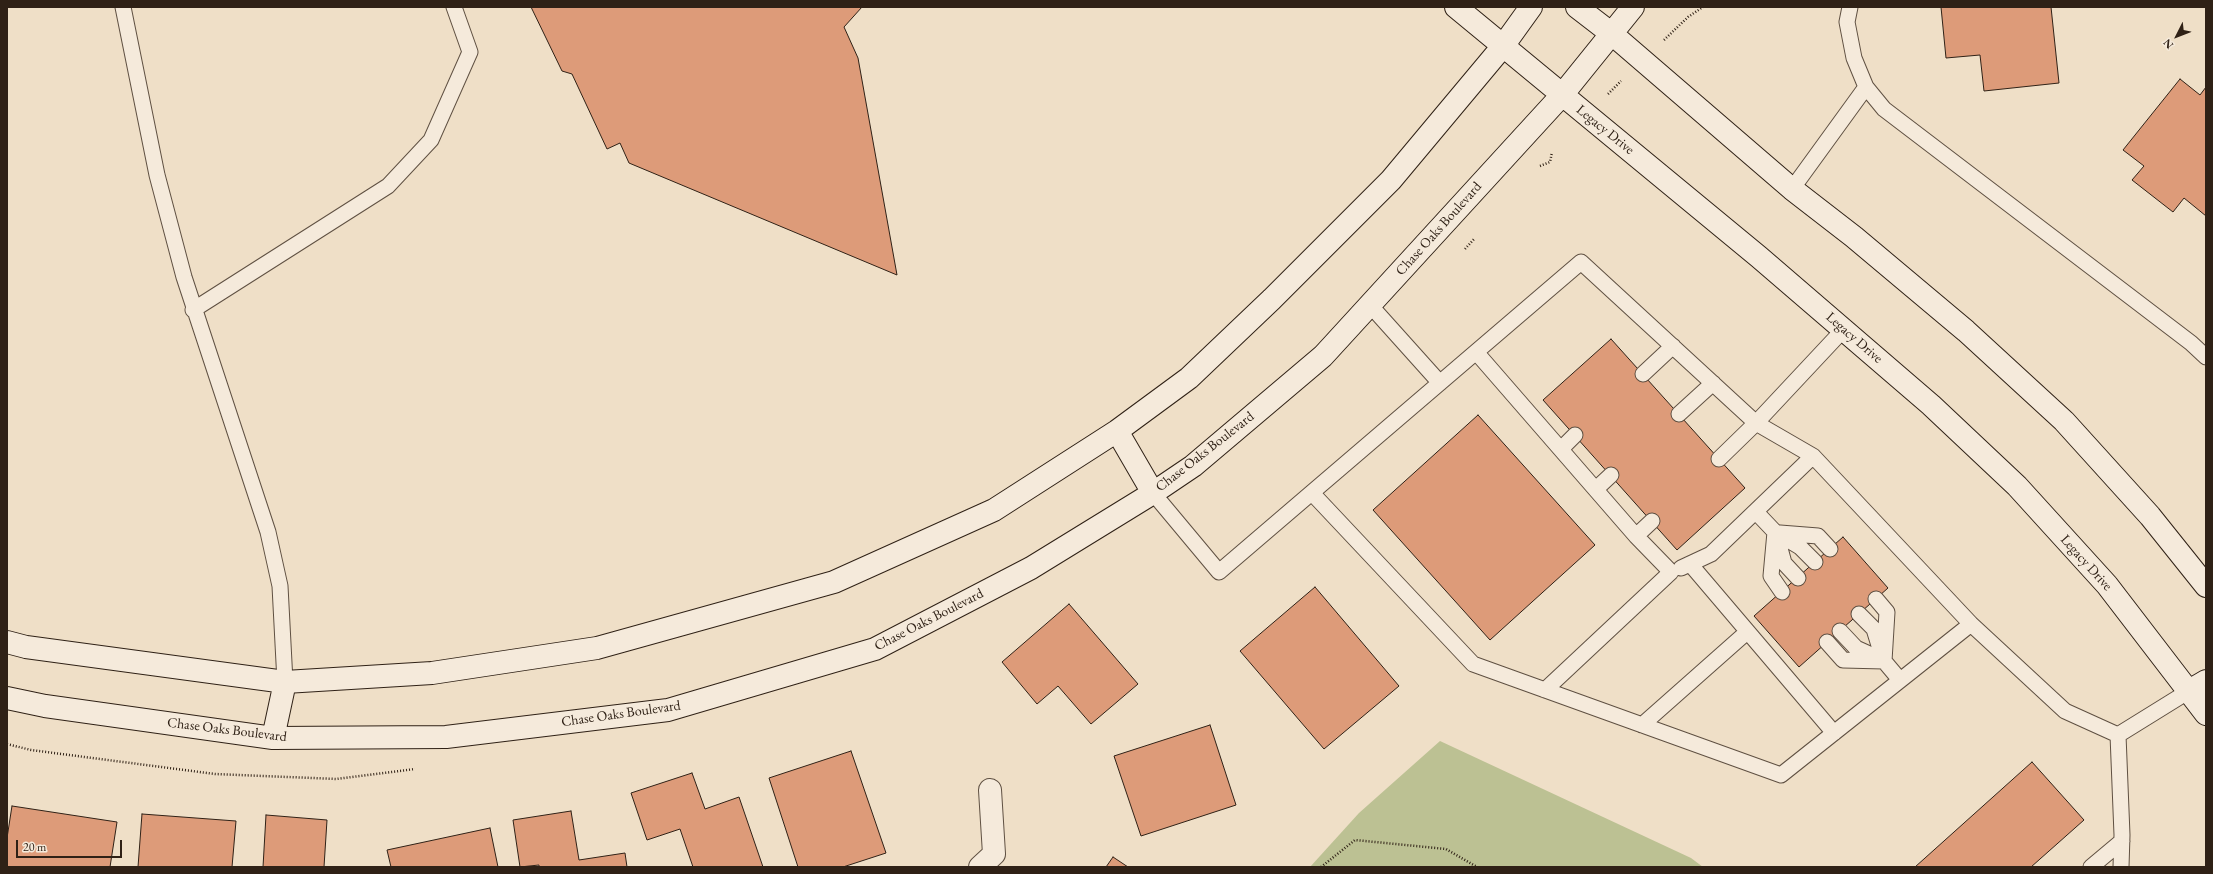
<!DOCTYPE html>
<style>
body{margin:0}
#map{position:relative;width:2213px;height:874px;overflow:hidden;background:#efdfc7;font-family:"EB Garamond",serif}
canvas{display:block}
.frame{position:absolute;inset:0;border:8px solid #2f2116;pointer-events:none}
.north{position:absolute;left:2157px;top:16px;width:40px;height:40px;-webkit-text-stroke:3px #f5eadb;paint-order:stroke;rotate:228deg;font-size:11px;font-weight:700;line-height:16px;text-align:center;color:#2f2116}
.north::after{content:'';display:block;margin:auto;width:14px;height:18px;background:#2f2116;clip-path:polygon(50% 0,100% 100%,50% 72%,0 100%)}
.scale{position:absolute;left:16px;top:840px;width:106px;height:18px;box-sizing:border-box;border:2px solid #2f2116;border-top:0;padding-left:5px;font-size:12px;line-height:14px;white-space:nowrap;color:#2f2116;-webkit-text-stroke:3px #f5eadb;paint-order:stroke}
</style>
<div id="map">
<canvas width="2213" height="874"></canvas>
<div class="frame"></div>
<div class="north">N</div>
<div class="scale">20 m</div>
</div>
<script>
const ctx = document.querySelector('canvas').getContext('2d');
ctx.lineJoin = 'round';
function fillPath(path, color) { ctx.fillStyle = color; ctx.fill(path, 'evenodd'); }
const poly = rows => new Path2D(rows.map(r => 'M' + r).join(''));
function stroke(path, color, width, dash) { ctx.strokeStyle = color; ctx.lineWidth = width; ctx.lineCap = dash ? 'butt' : 'round'; ctx.setLineDash(dash || []); ctx.stroke(path); }
function drawText(font, color, halo, rows, align = 'center') {
  ctx.font = font + ' "EB Garamond",serif'; ctx.lineWidth = 3; ctx.setLineDash([]); ctx.textBaseline = 'middle'; ctx.strokeStyle = halo; ctx.fillStyle = color; for (const [text, x, y, turn = 0] of rows) {
    ctx.save(); ctx.translate(x, y); ctx.rotate((+turn || 0) * Math.PI / 180); ctx.textAlign = isNaN(turn) ? turn : align; if (halo) ctx.strokeText(text, 0, 0); ctx.fillText(text, 0, 0); ctx.restore();
  }
}
const green = poly([
 [1440,741,1691,858,1703,867,1310,867,1359,813]
]);
const building = poly([
 [531,7,862,7,844,27,858,58,897,275,629,163,620,143,607,149,572,74,562,71,531,7],
 [1941,7,2051,7,2059,83,1984,91,1980,55,1946,58,1941,7],
 [2180,79,2200,95,2206,87,2206,216,2184,198,2173,212,2132,180,2144,166,2123,150,2180,79],
 [1611,339,1745,488,1677,550,1543,400,1611,339],
 [1478,415,1595,545,1490,640,1373,510,1478,415],
 [1843,537,1888,588,1799,667,1754,616,1843,537],
 [1315,587,1399,686,1324,749,1240,651,1315,587],
 [1069,604,1138,684,1091,724,1058,686,1037,704,1002,662,1069,604],
 [1210,725,1236,805,1141,836,1114,756,1210,725],
 [851,751,886,853,843,867,798,867,769,778,851,751],
 [2032,762,2084,820,2031,867,1915,867,2032,762],
 [692,773,705,809,739,797,763,867,693,867,680,829,647,840,631,793,692,773],
 [12,806,117,822,110,867,7,867,7,838,12,806],
 [571,811,579,860,625,853,627,867,539,867,539,865,520,867,513,820,571,811],
 [142,814,236,821,232,867,138,867,142,814],
 [266,815,327,820,324,867,263,867,266,815],
 [490,828,498,867,391,867,387,850,490,828],
 [1113,857,1128,867,1106,867,1113,857]
]);
const path = poly([
 [1664,40,1688,17,1703,7],
 [1608,94,1621,81],
 [1540,166,1550,162,1552,152],
 [1465,249,1475,238],
 [7,744,31,750,215,774,336,779,415,769],
 [1321,867,1355,840,1446,849,1477,867]
]);
const lane = poly([
 [123,7,157,175,184,277,268,532,280,586,285,682],
 [1850,7,1847,22,1854,58,1866,87,1884,109,2191,343,2206,357],
 [1792,189,1866,87],
 [1370,305,1440,383],
 [193,310,388,186,431,140,470,52,454,7],
 [1476,352,1636,536,1671,572,1545,690],
 [1643,374,1673,346],
 [1679,414,1713,383],
 [1561,449,1575,435],
 [1719,459,1756,423,1844,329],
 [1596,489,1611,475],
 [1153,493,1219,572,1581,262,1756,423,1813,456,1971,624,2065,711,2118,735,2122,835,2121,867],
 [1312,493,1473,664,1781,775,1971,624],
 [1756,512,1775,532,1800,547,1815,562],
 [1775,532,1771,576,1782,592],
 [1780,533,1818,536,1830,549],
 [1636,536,1652,521],
 [1778,541,1784,563,1798,578],
 [1691,565,1834,733],
 [1681,568,1711,554,1813,456],
 [1876,599,1887,612,1884,661],
 [1859,614,1874,629,1881,652],
 [1840,631,1856,648,1878,658],
 [1827,642,1843,660,1884,661,1900,680],
 [1642,725,1747,632],
 [2118,735,2189,691],
 [2091,867,2122,841]
]);
const street = poly([
 [980,867,994,854,990,790]
]);
const secondary = poly([
 [1456,7,1759,257,1931,405,2017,486,2107,585,2206,714],
 [1577,7,1612,34,1792,189,1854,237,1966,331,2064,421,2150,516,2206,586],
 [1117,431,1153,493],
 [7,642,26,647,285,682,432,673,597,648,834,582,994,510,1117,431,1189,378,1272,299,1391,180,1503,46,1531,7],
 [2189,691,2206,681],
 [7,698,45,706,273,738,446,737,668,710,875,649,1031,568,1153,493,1193,466,1323,356,1562,95,1633,7],
 [273,738,285,682]
]);
const streetNames = [
 ["Legacy Drive",1605,130,39],
 ["Chase Oaks Boulevard",1439,229,-48],
 ["Legacy Drive",1854,338,41],
 ["Chase Oaks Boulevard",1205,452,-38],
 ["Legacy Drive",2086,563,48],
 ["Chase Oaks Boulevard",929,620,-27],
 ["Chase Oaks Boulevard",621,714,-8],
 ["Chase Oaks Boulevard",227,730,7]
];
fillPath(green, '#bcc193');
fillPath(building, '#dd9b79');
stroke(building, '#2f2116', 1);
stroke(lane, '#5f5042', 17);
stroke(street, '#5f5042', 24);
stroke(secondary, '#2f2116', 24);
stroke(path, '#2f2116', 2.5, [1, 2]);
stroke(lane, '#f5eadb', 15);
stroke(street, '#f5eadb', 22);
stroke(secondary, '#f5eadb', 22);
drawText('14px', '#2f2116', '#f5eadb', streetNames);
</script>
